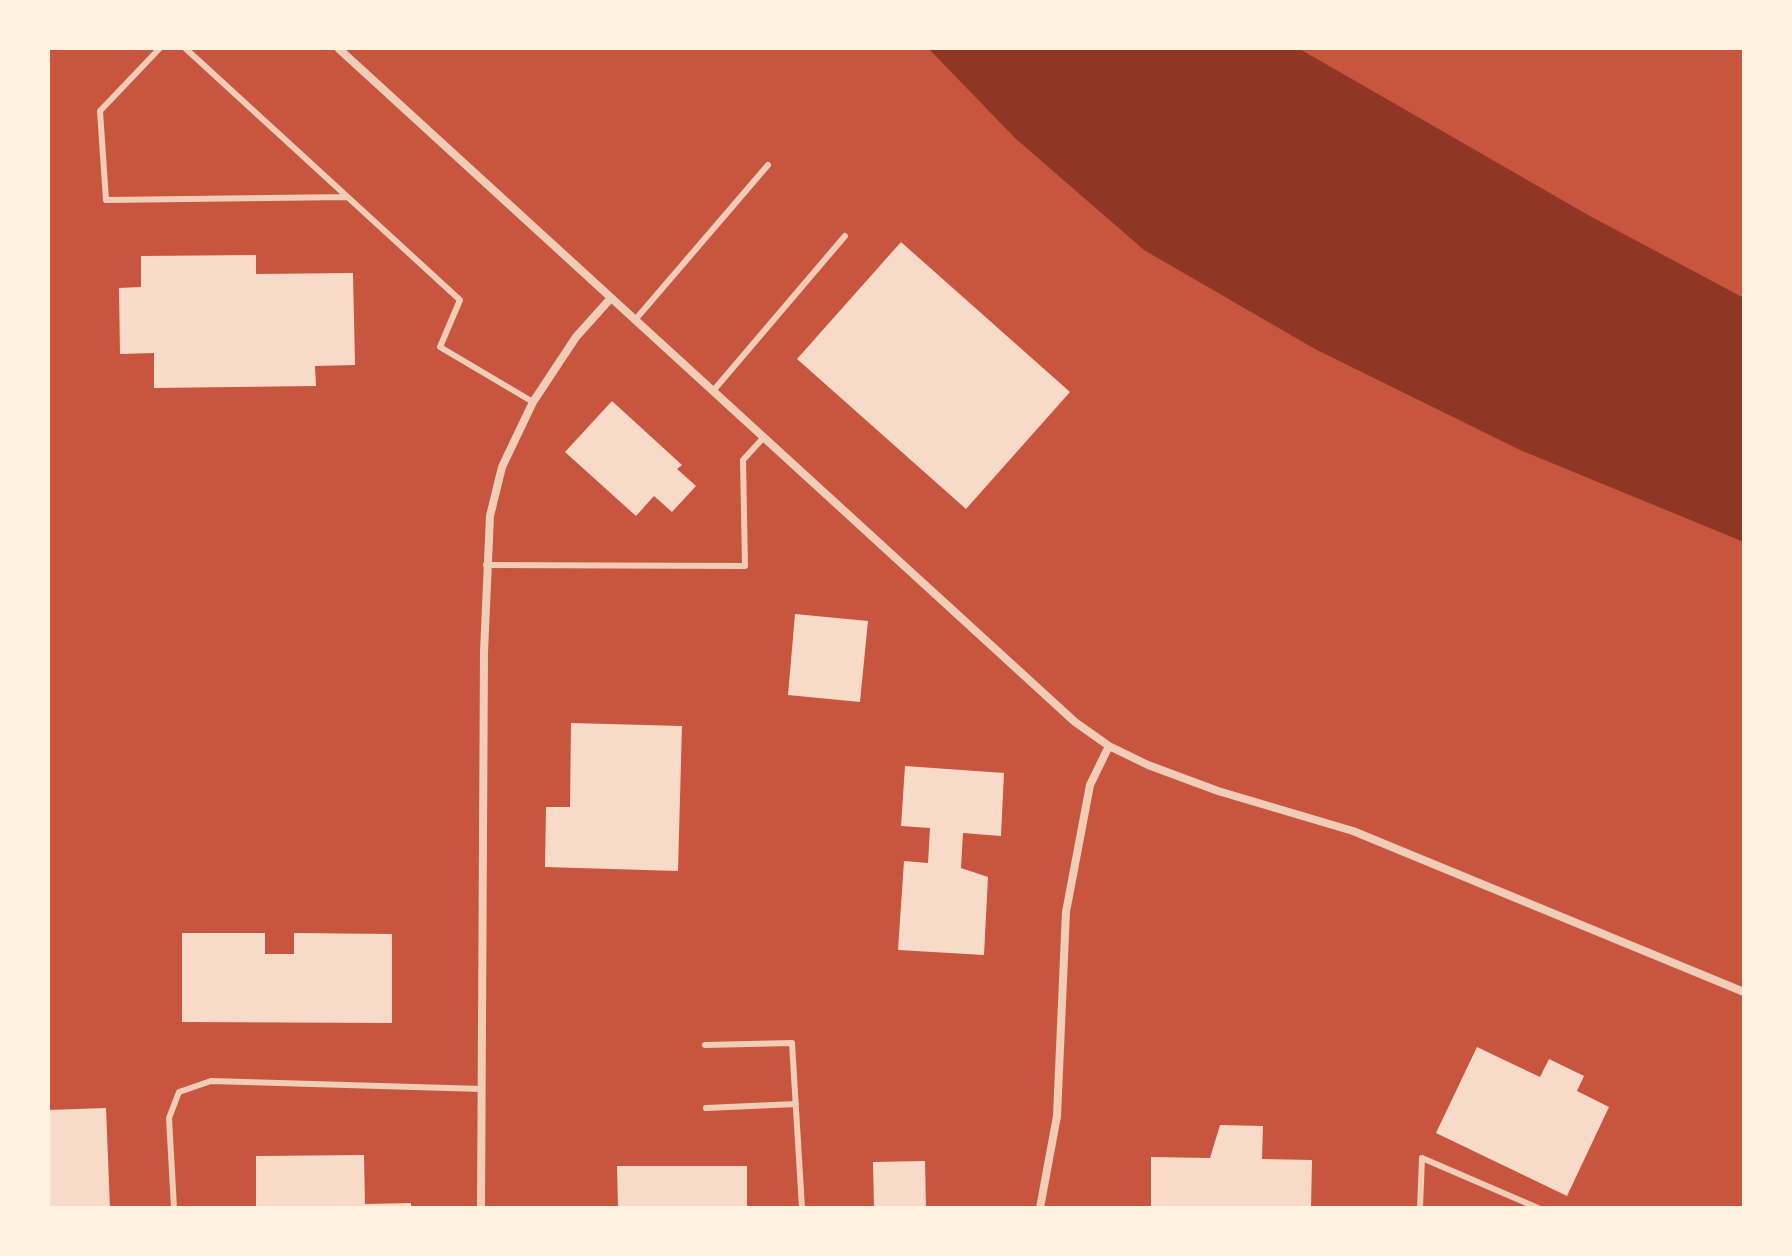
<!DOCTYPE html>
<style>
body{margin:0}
#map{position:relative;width:1792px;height:1256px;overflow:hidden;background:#c8553d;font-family:"Fira Sans Condensed",sans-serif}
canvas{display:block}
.frame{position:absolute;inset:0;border:50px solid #fff3e0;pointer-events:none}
</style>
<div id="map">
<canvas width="1792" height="1256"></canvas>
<div class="frame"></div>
</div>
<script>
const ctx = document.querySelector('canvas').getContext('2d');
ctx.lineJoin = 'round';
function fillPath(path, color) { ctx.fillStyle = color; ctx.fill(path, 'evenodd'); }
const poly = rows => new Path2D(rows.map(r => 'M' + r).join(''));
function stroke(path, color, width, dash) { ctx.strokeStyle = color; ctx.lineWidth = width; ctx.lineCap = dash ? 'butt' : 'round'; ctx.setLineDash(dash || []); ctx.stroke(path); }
const water = poly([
 [928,48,1298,48,1588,215,1744,298,1744,542,1520,450,1315,349,1144,250,1015,138]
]);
const building = poly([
 [901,242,1070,392,966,509,797,359],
 [256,255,256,274,353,273,355,365,315,366,316,386,154,388,154,353,120,354,119,288,141,287,141,256],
 [612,401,682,465,677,469,696,486,672,512,654,496,636,516,565,452],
 [795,614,868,621,860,702,788,695],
 [571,723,682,726,678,871,545,867,546,807,570,807],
 [905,766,1004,773,1001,836,963,833,961,868,988,877,984,955,898,950,904,861,928,863,930,828,901,826],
 [182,933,265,933,265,954,294,954,294,933,392,934,392,1023,182,1022],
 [1477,1047,1540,1077,1549,1059,1584,1076,1577,1091,1609,1107,1567,1196,1436,1133],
 [106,1108,110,1208,48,1208,48,1110],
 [1220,1125,1263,1126,1262,1159,1312,1160,1311,1208,1151,1208,1151,1157,1210,1158],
 [364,1155,365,1204,411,1203,411,1208,256,1208,256,1156],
 [925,1161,926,1208,874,1208,873,1162],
 [617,1166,747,1166,747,1208,618,1208]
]);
const service = poly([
 [160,48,100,111,106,200,347,197],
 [185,48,460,300,440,347,533,402],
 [635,320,768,165],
 [713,391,845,236],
 [486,565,745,566,743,460,764,437],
 [705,1045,792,1043,802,1208],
 [706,1108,796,1104],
 [174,1208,169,1118,179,1092,211,1081,482,1089],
 [1420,1208,1422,1158,1538,1208]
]);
const minor = poly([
 [338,48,1075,722,1109,746,1148,765,1218,791,1353,831,1744,992],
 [481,1208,484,652,490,516,502,467,533,402,576,337,611,298],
 [1040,1208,1057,1116,1066,912,1090,785,1109,746]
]);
fillPath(water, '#8f3625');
fillPath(building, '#f7dbc8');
stroke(service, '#f1ccb7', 6);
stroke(minor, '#f1ccb7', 8);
</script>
